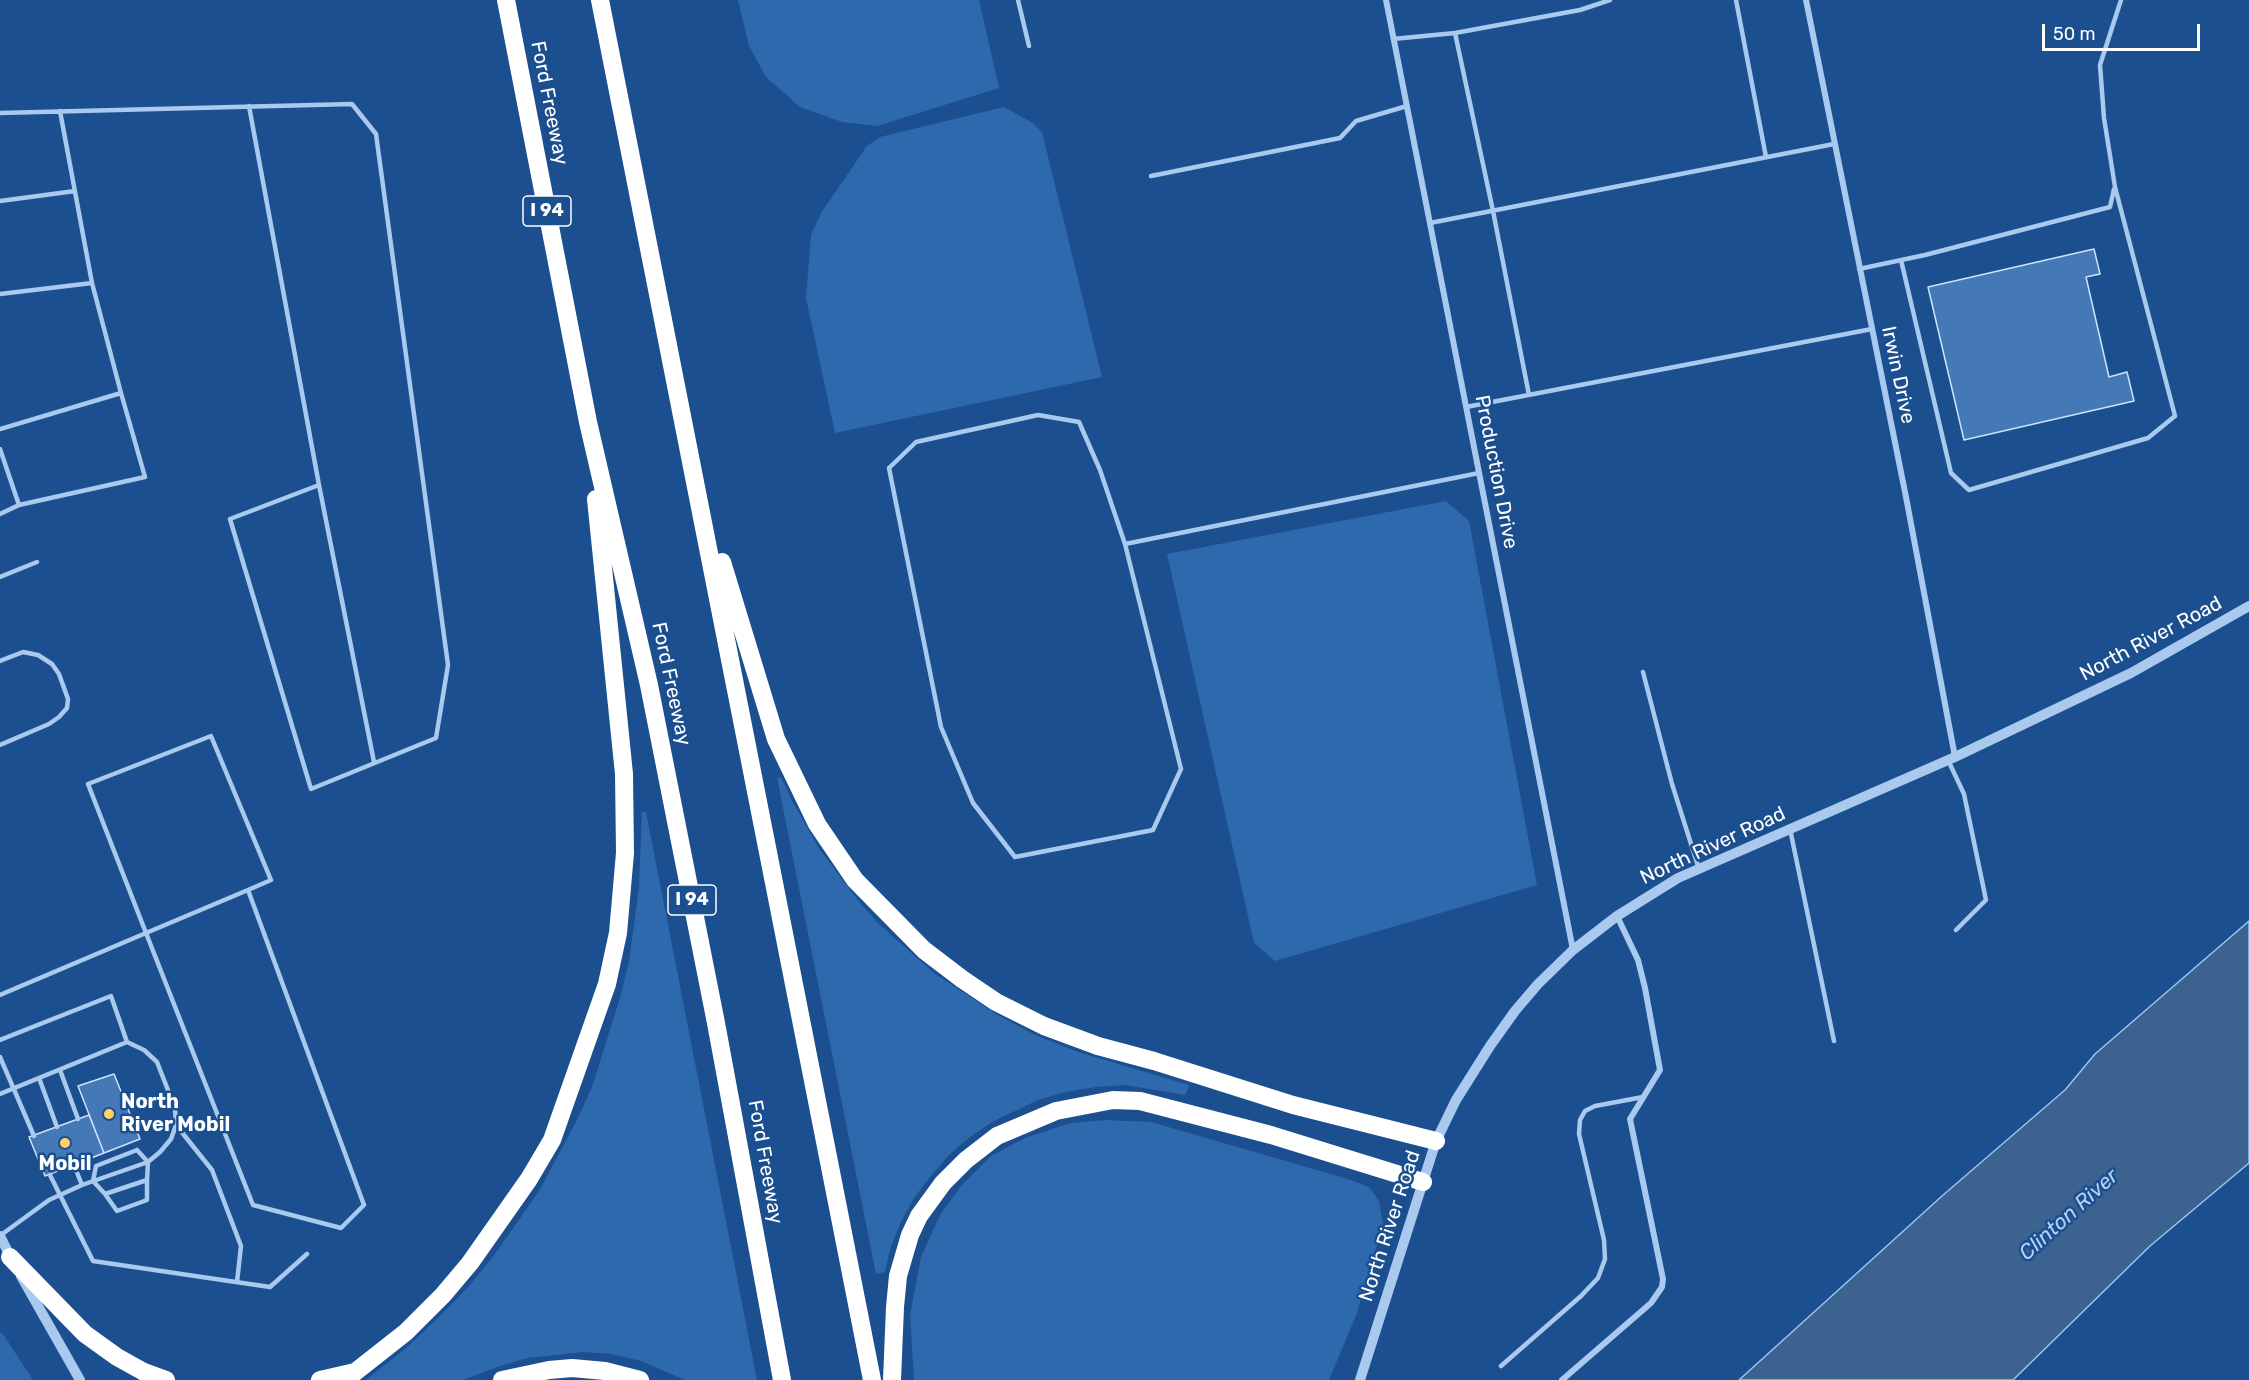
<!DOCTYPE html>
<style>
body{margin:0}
#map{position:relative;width:2249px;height:1380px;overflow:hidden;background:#1b4f8f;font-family:Rubik,sans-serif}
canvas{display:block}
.scale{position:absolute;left:2042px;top:24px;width:158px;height:27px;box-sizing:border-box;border:3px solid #fff;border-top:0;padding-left:8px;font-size:18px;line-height:21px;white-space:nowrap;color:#fff;-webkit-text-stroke:4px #1b4f8f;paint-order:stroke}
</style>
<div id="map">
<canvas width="2249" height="1380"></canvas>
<div class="scale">50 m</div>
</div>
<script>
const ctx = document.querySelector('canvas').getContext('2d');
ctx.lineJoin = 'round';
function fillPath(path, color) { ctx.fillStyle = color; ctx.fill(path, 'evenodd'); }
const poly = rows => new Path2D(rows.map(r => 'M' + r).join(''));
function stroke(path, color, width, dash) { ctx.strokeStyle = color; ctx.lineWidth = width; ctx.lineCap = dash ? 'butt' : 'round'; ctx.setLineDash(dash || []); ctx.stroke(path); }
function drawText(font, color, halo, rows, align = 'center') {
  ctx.font = font + ' Rubik,sans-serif'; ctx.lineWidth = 5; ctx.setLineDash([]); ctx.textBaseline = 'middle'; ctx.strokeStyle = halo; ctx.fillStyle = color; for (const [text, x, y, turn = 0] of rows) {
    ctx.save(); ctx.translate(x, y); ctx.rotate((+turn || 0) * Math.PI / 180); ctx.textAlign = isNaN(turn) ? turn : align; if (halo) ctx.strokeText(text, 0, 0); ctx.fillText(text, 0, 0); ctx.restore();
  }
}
const green = poly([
 [738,0,979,0,999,88,877,126,842,122,800,107,766,77,749,46],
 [1004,107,1033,123,1042,132,1102,377,835,433,806,298,811,235,821,213,867,146,880,137],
 [1446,501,1469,521,1537,885,1275,961,1254,943,1167,554],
 [781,777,792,801,820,850,860,903,880,925,934,973,996,1014,1033,1034,1078,1052,1189,1085,1186,1095,1125,1085,1096,1087,1066,1092,1038,1100,992,1122,970,1137,949,1155,930,1177,914,1198,901,1222,891,1246,885,1272,876,1274,777,778],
 [642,812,646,812,757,1380,685,1380,641,1361,611,1354,583,1352,528,1358,500,1366,463,1380,366,1380,406,1348,439,1317,469,1286,495,1254,539,1191,576,1122,592,1087,620,998,629,962,639,887],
 [1105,1120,1151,1122,1348,1179,1369,1187,1379,1201,1383,1224,1357,1313,1329,1380,914,1380,910,1315,921,1257,940,1215,961,1186,991,1156,1025,1138,1070,1123],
 [0,1332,3,1334,33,1380,0,1380]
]);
const water = poly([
 [2249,921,2249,1163,2150,1246,2013,1380,1739,1380,1942,1196,2065,1090,2095,1054,2249,921]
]);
const building = poly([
 [2094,249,2100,274,2086,277,2109,377,2127,372,2134,401,1964,440,1928,287,2094,249],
 [114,1074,140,1139,104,1153,78,1086,114,1074],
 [89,1115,104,1153,45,1176,29,1137,89,1115]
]);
const service = poly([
 [1018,0,1029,46],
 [1736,0,1766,157],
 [1455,33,1493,211,1529,395],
 [1393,39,1455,33,1580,10,1610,0],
 [249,106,319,485],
 [0,113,352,104,376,134,448,665,436,738,311,789,230,519,319,485,374,762],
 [1151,176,1340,138,1356,121,1407,106],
 [0,201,75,191],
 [1430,223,1834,144],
 [1901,260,1951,473,1969,490,2148,438,2175,416,2115,187,2104,118,2100,65,2121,0],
 [1859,269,1925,255,2110,207,2114,189],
 [92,283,121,393],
 [0,294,92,283,60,111],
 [1466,407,1872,329],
 [0,429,121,393,145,477,19,505],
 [0,449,19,505,0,514],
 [1125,544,1181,769,1153,830,1015,857,973,803,941,727,889,468,916,442,1038,415,1079,422,1100,470,1125,544,1479,473],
 [0,577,37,562],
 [0,661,23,652,38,655,52,664,59,674,68,699,67,708,59,717,49,724,0,745],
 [1643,672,1672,784,1699,869],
 [1948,760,1964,794,1986,900,1956,930],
 [1790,829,1834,1041],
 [0,995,146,933,248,890,271,880,211,736,88,784,146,933,253,1205,341,1228,364,1205,248,890],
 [0,1040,111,996,127,1042],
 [0,1057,34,1136],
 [60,1070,78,1119],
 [39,1078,57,1127],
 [0,1094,127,1042,144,1050,157,1062,175,1108,176,1125,171,1139,160,1152,148,1162,82,1185,49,1200,1,1235],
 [176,1125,212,1170,241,1246,237,1282],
 [137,1150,148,1162,147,1180,105,1194,93,1181,96,1166,137,1150],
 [74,1165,82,1185],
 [50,1175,93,1261,270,1287,307,1254],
 [105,1194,117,1211,147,1200,147,1180],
 [1501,1366,1581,1296,1598,1278,1605,1259,1604,1240,1579,1134,1580,1120,1585,1111,1595,1106,1643,1097]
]);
const minor = poly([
 [1386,0,1573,950],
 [1806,0,1906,497,1955,757],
 [1562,1380,1651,1303,1662,1287,1663,1279,1630,1119,1660,1070,1645,988,1638,960,1617,916]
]);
const tertiary = poly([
 [0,1236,12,1260],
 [21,1276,80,1380],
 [1360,1380,1436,1141,1456,1100,1490,1046,1515,1011,1538,984,1573,950,1617,916,1678,878,1955,757,2131,673,2249,606]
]);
const motorway = poly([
 [506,0,588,422,649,685,716,1023,782,1380],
 [600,0,872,1380],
 [722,562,776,739,817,824,855,880,924,950,962,979,996,1002,1044,1026,1098,1046,1154,1061,1293,1105,1436,1141],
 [10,1257,85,1334,117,1357,144,1372,166,1380],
 [320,1380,355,1372],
 [345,1380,406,1332,443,1295,470,1263,529,1179,552,1140,607,984,618,933,625,853,624,774,596,499],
 [502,1380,549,1370,572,1368,605,1371,640,1380],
 [892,1380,895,1307,898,1276,910,1235,919,1216,943,1183,966,1160,997,1136,1056,1111,1113,1100,1140,1101,1271,1135,1423,1182]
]);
const markers = [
 [109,1114,6,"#ffd166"],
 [65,1143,6,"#ffd166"]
];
const shields = [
 [547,211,48],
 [692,900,48]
];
const shieldNames = [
 ["I 94",547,211],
 ["I 94",692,900]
];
const streetNames = [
 ["Ford Freeway",549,103,79],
 ["Irwin Drive",1898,375,78],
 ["Production Drive",1496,472,79],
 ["North River Road",2151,639,-28],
 ["Ford Freeway",671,684,78],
 ["North River Road",1713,846,-25],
 ["Ford Freeway",765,1162,80],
 ["North River Road",1390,1226,-72]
];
const poiNames = [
 ["North",121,1102],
 ["River Mobil",121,1125],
 ["Mobil",65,1164,"center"]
];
const waterNames = [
 ["Clinton River",2069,1215,-42]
];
fillPath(green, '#2e69ad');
fillPath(water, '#3c6290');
stroke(water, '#9cc4f0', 1.5);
fillPath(building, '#4478b7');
stroke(building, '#cfe3fa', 1.5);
stroke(service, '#a9c9ee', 4.5);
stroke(minor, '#a9c9ee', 6);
stroke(tertiary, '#a9c9ee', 10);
stroke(motorway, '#fff', 18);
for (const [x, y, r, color] of markers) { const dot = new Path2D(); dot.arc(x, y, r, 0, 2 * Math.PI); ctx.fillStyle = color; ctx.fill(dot); stroke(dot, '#1b4f8f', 2); }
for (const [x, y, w] of shields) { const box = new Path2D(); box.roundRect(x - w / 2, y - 15, w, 30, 4.5); ctx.fillStyle = '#1b4f8f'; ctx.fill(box); stroke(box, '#fff', 1.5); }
drawText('bold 18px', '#fff', null, shieldNames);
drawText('20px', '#fff', '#1b4f8f', streetNames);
drawText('bold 20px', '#fff', '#1b4f8f', poiNames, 'left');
drawText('italic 21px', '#b5d3f5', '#1b4f8f', waterNames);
</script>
